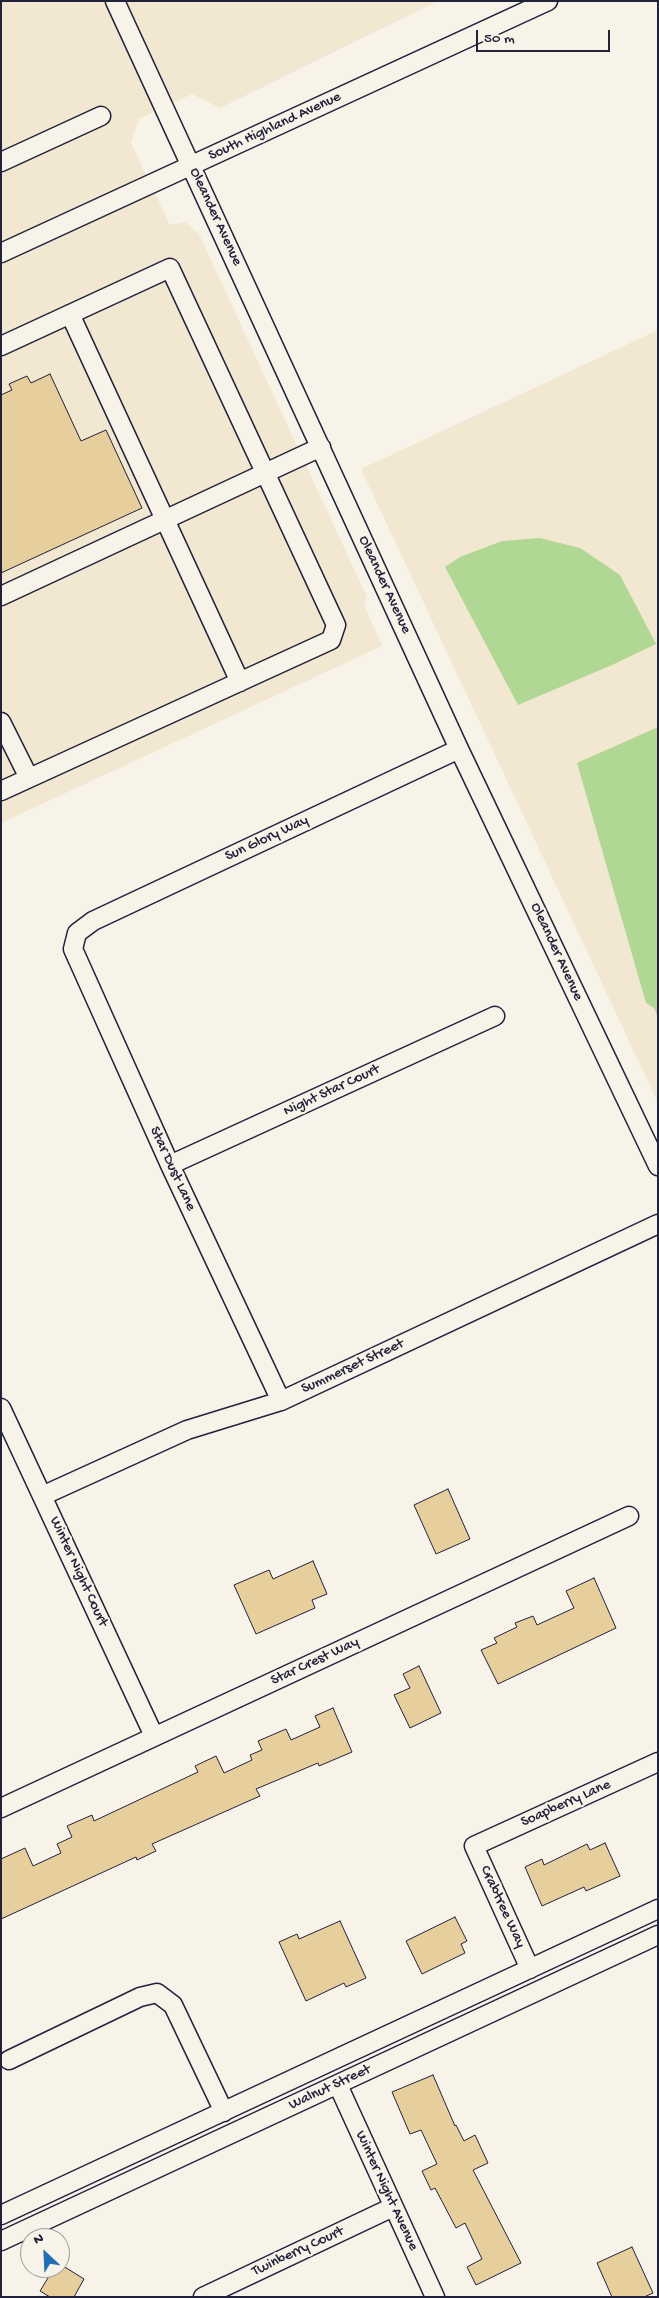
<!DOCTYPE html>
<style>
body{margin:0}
#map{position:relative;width:659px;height:2298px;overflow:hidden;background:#f7f3e8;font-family:"Gochi Hand",sans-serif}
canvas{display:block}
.frame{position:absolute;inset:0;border:2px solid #22223b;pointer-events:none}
.north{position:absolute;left:20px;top:2228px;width:50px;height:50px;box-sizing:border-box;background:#f7f3e8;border:1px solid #a29fa3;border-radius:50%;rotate:335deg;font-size:14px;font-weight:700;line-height:20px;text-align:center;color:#22223b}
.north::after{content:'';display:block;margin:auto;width:18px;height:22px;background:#1f6fb2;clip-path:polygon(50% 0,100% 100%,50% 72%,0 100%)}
.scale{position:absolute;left:476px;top:30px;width:134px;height:22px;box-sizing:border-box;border:2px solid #22223b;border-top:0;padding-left:6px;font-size:15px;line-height:18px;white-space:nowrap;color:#22223b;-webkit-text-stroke:4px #f7f3e8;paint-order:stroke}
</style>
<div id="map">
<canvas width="659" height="2298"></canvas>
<div class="frame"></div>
<div class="north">N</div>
<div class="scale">50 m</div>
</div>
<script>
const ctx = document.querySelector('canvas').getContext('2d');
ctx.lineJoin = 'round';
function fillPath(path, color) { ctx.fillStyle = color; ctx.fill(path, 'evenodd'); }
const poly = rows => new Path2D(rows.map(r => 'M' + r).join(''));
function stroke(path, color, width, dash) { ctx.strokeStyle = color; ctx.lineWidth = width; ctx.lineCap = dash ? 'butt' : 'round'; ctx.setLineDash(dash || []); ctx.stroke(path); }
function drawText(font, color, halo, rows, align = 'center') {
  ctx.font = font + ' "Gochi Hand",sans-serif'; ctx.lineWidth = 4.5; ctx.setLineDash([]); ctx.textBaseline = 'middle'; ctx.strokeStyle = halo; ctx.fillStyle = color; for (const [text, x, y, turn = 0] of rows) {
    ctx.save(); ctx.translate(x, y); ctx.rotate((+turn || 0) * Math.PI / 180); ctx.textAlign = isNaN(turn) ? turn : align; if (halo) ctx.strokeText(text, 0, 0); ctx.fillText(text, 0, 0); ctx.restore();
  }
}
const built = poly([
 [1,1,438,1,220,108,192,94,139,119,131,143,170,225,185,222,199,234,367,597,364,605,382,646,1,823],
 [658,330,658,1103,361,469]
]);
const green = poly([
 [540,538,580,548,620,575,656,644,612,665,518,705,445,567,460,557,502,541],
 [658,727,658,1017,654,1008,646,1003,577,763]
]);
const building = poly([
 [50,374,81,441,106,430,142,508,1,573,1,395,12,390,9,384,27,376,31,383,50,374],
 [448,1489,470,1539,436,1554,414,1505,448,1489],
 [313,1561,327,1594,312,1600,315,1608,256,1634,234,1585,269,1570,273,1579,313,1561],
 [594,1578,616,1628,498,1684,481,1650,497,1643,494,1638,517,1627,515,1623,533,1616,537,1625,574,1608,566,1591,594,1578],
 [419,1666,441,1713,410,1728,394,1695,410,1688,403,1674,419,1666],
 [333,1708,352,1752,319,1766,318,1763,256,1789,260,1796,152,1844,156,1851,137,1860,136,1857,1,1919,1,1859,25,1848,33,1866,61,1853,57,1844,72,1837,67,1826,92,1815,94,1821,198,1772,195,1766,216,1756,224,1773,252,1760,250,1755,262,1750,258,1741,286,1729,291,1740,320,1727,315,1716,333,1708],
 [605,1843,620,1876,586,1891,584,1887,542,1906,525,1867,542,1859,544,1865,587,1844,590,1850,605,1843],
 [455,1917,467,1941,461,1944,465,1953,422,1974,406,1941,455,1917],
 [340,1921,366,1978,346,1987,344,1983,306,2001,279,1942,297,1934,299,1939,340,1921],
 [433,2075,455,2126,456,2125,464,2141,475,2135,488,2163,473,2170,521,2263,476,2285,467,2267,482,2259,465,2223,456,2228,435,2188,431,2190,422,2171,437,2164,421,2130,410,2134,392,2092,433,2075],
 [632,2247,653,2293,644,2297,612,2297,597,2263,632,2247],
 [60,2264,84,2279,74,2297,50,2297,40,2291,54,2268,60,2268,60,2264]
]);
const minor = poly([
 [115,1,459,749,658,1166],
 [1,162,101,116],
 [1,253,548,1],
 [70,314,240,682],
 [1,346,170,268,336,625,331,640,1,791],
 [1,596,321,447],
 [1,722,29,778],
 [170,1165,495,1016],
 [281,1401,170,1165,73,949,77,933,93,921,459,749],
 [1,1408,154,1736],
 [42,1496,187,1430,281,1401,658,1224],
 [1,1808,629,1516],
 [530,1969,474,1846,658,1762],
 [9,2060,140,1997,157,1993,173,2005,224,2112],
 [338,2085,435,2297],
 [1,2215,658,1909],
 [1,2241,658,1935],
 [203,2297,393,2207]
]);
const streetNames = [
 ["South Highland Avenue",275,127,-25],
 ["Oleander Avenue",215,217,65],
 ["Oleander Avenue",384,585,65],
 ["Sun Glory Way",267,839,-25],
 ["Oleander Avenue",556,952,65],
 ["Night Star Court",332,1091,-25],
 ["Star Dust Lane",172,1169,65],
 ["Summerset Street",353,1367,-25],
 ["Winter Night Court",78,1572,65],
 ["Star Crest Way",315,1662,-25],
 ["Soapberry Lane",566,1804,-24],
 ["Crabtree Way",502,1907,65],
 ["Walnut Street",330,2088,-25],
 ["Winter Night Avenue",386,2191,65],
 ["Twinberry Court",298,2252,-25]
];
fillPath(built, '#f2e8d2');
fillPath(green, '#b0d793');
fillPath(building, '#e7ce9d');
stroke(building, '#22223b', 1);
stroke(minor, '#22223b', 21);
stroke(minor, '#f7f3e8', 18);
drawText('15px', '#22223b', '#f7f3e8', streetNames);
</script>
